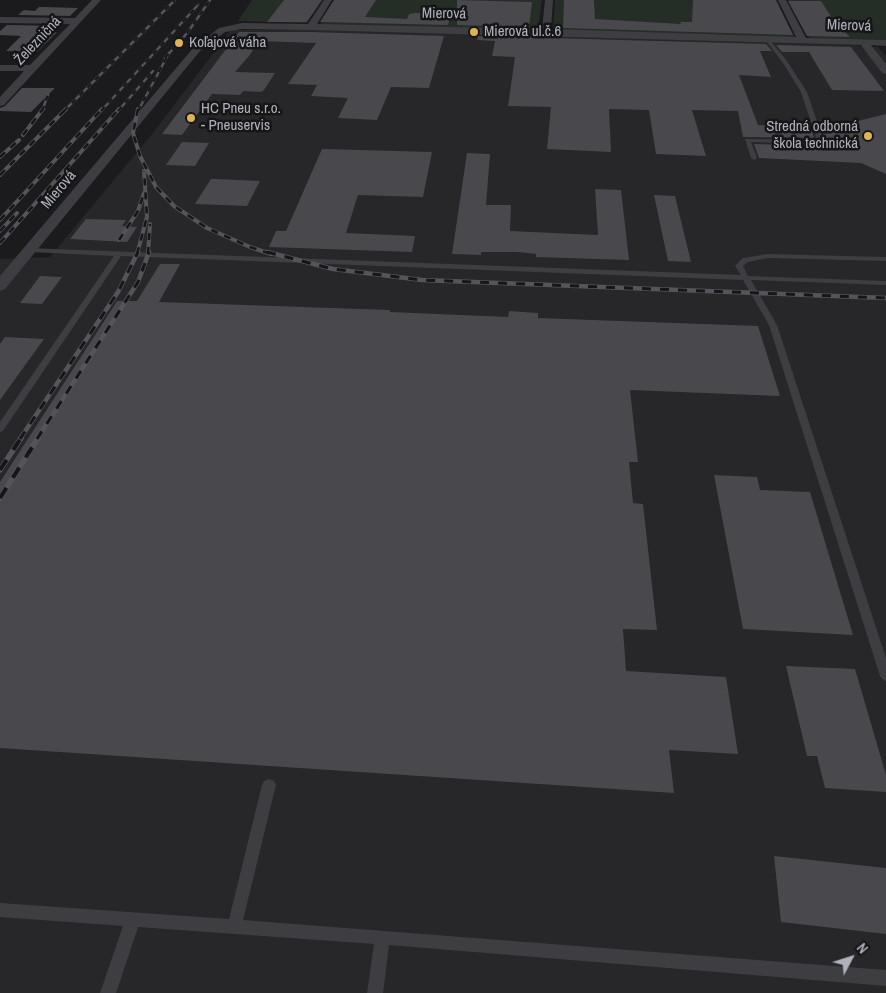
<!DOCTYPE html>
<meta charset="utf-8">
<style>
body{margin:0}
#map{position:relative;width:886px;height:993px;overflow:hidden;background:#1b1b1d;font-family:"Archivo Narrow",sans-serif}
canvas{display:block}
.north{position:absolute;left:826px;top:933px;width:50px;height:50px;-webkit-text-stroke:4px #161618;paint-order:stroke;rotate:50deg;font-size:14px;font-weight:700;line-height:20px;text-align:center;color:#afb2bb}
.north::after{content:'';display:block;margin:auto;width:18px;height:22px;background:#afb2bb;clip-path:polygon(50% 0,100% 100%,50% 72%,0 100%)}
</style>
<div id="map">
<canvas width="886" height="993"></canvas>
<div class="north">N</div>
</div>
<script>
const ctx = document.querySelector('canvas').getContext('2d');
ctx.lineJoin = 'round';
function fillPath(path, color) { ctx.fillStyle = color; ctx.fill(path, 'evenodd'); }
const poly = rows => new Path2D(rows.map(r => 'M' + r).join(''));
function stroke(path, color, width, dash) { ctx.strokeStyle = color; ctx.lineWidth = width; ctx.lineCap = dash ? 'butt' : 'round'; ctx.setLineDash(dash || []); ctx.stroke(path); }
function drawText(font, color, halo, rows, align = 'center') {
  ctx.font = font + ' "Archivo Narrow",sans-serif'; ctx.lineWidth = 5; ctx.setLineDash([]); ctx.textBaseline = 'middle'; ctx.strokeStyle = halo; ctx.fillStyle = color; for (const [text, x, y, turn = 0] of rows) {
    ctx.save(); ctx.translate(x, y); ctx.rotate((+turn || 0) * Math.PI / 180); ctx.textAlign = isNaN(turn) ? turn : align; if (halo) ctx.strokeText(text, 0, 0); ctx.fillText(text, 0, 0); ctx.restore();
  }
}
const built = poly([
 [337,29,850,45,878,47,886,56,886,993,0,993,0,259,50,257,152,134,231,30]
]);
const green = poly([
 [252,0,322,0,305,23,238,21],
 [335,0,542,0,538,30,319,26],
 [555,0,775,0,795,38,553,30],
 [788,0,886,0,886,41,810,39]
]);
const building = poly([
 [284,0,322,0,307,22,267,22],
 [334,0,376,0,365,17,407,19,409,14,415,13,451,14,448,25,320,22],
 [457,0,532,2,529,27,457,25],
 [564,0,594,0,595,19,681,24,680,22,692,22,693,0,776,0,793,35,563,28],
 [788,1,821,1,834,21,850,37,807,36],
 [39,7,44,7,78,8,70,16,18,15,24,10,35,11],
 [7,25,60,26,54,32,57,32,37,52,6,51,21,36,0,35,0,31],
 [239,32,311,32,444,36,429,88,391,87,377,120,338,118,348,98,311,96,317,85,288,84,316,43,259,41,249,56,235,72,275,73,264,90,261,92,243,91,240,95,212,94,182,135,162,134],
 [478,36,766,44,772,51,760,51,771,77,739,75,758,125,811,128,814,138,743,137,738,111,692,110,706,156,656,154,649,110,609,109,611,152,547,149,551,107,508,106,515,57,492,56,495,41,477,40],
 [776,45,851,47,884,91,832,90,809,52,782,52],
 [22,88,55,88,31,112,0,111,0,108,5,106],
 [886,114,886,174,861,163,759,158,754,144,821,146,826,143,821,128,830,128],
 [182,142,209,143,195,166,166,165],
 [322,149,432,152,423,197,358,195,346,233,415,236,412,252,269,247,276,231,286,231],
 [467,153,490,154,486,205,511,205,510,231,598,235,595,189,621,190,629,260,536,257,536,254,518,252,481,252,481,255,452,254],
 [211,179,217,179,260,181,247,206,195,204],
 [654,195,675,196,691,262,668,261],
 [86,219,126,220,122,226,137,227,127,242,70,239],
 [160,264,180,264,159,302,390,310,390,312,508,317,509,311,538,313,538,318,758,326,780,396,630,390,638,462,629,462,633,503,643,504,657,630,623,629,626,671,726,677,738,754,669,750,674,793,0,748,0,482,117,301,137,301],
 [40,276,62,277,42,304,20,303],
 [5,337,44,339,0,400,0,344],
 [714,475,757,477,760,490,810,492,853,635,743,629],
 [786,666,855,669,886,775,886,792,825,788,817,756,807,756],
 [774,856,886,868,886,934,781,922]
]);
const lane = poly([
 [764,38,768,38,787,61,807,92,824,142,821,144,751,142,757,158,754,160,751,158,745,139,817,140,801,92,783,63,764,38],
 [27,248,741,275,735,266,743,258,768,254,886,257,886,261,768,258,748,262,743,266,748,276,886,281,886,285,751,280,777,325,886,658,886,681,882,679,880,676,769,325,743,280,121,256,3,431,0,432,0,422,114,256,30,252,27,252,27,248],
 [269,779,274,781,276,785,243,920,886,970,886,986,389,945,383,993,367,993,374,944,138,927,116,993,100,993,123,926,0,917,0,903,229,919,262,785,264,781,269,779]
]);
const street = poly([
 [92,0,101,0,4,105,0,106,0,97,24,71,0,71,0,65,30,65,70,24,0,23,0,17,75,18,92,0],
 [324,0,332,0,317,24,542,29,545,0,553,0,551,29,796,37,778,0,786,0,806,38,886,40,886,46,871,45,886,64,886,74,882,73,861,45,311,30,242,29,225,32,200,51,5,289,0,291,0,276,194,47,219,28,242,23,308,24,324,0]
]);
const railFar3 = poly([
 [165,58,188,32,210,0],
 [42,111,48,95],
 [64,111,175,0],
 [101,111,198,5],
 [118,111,153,71],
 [138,111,169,53]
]);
const railFar2 = poly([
 [138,109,133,133,140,156,156,187,174,206,207,228,250,247,271,254],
 [23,135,43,109],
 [0,157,19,140],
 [0,175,66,109],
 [0,220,102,109],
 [0,231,17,213],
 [119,240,138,211,144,193],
 [0,243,119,109],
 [137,254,147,217,144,171],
 [148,254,150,224]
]);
const railFar1 = poly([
 [267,252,333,269,422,280,886,298],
 [20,439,118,292,138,252],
 [37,439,138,282,149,252]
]);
const rail = poly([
 [0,470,21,438],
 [0,498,38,438]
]);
const markers = [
 [474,32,5,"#ddb353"],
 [179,43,5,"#ddb353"],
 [191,118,5,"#ddb353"],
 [868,136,5,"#ddb353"]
];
const farStreetnames = [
 ["Mierová",444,14,1],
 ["Mierová",849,26,2],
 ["Železničná",38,41,-47],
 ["Mierová",59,190,-50]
];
const farPoinames = [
 ["Mierová ul.č.6",484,32],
 ["Koľajová váha",189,43],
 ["HC Pneu s.r.o.",201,109],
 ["- Pneuservis",201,126],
 ["Stredná odborná",858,127,"right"],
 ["škola technická",858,144,"right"]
];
fillPath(built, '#27272a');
fillPath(green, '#252d27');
fillPath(building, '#48484d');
fillPath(lane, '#3d3d42');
fillPath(street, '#3d3d42');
stroke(railFar3, '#54555a', 2.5);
stroke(railFar2, '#54555a', 4);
stroke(railFar1, '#54555a', 4.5);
stroke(rail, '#54555a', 5.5);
stroke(railFar3, '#161618', 2, [5.5]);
stroke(railFar2, '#161618', 2.5, [7]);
stroke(railFar1, '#161618', 3, [9]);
stroke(rail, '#161618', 4, [12]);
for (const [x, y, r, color] of markers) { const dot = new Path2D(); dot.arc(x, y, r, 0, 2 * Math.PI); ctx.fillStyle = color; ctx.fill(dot); stroke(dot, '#161618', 2); }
drawText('15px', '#afb2bb', '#161618', farStreetnames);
drawText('15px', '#afb2bb', '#161618', farPoinames, 'left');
</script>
